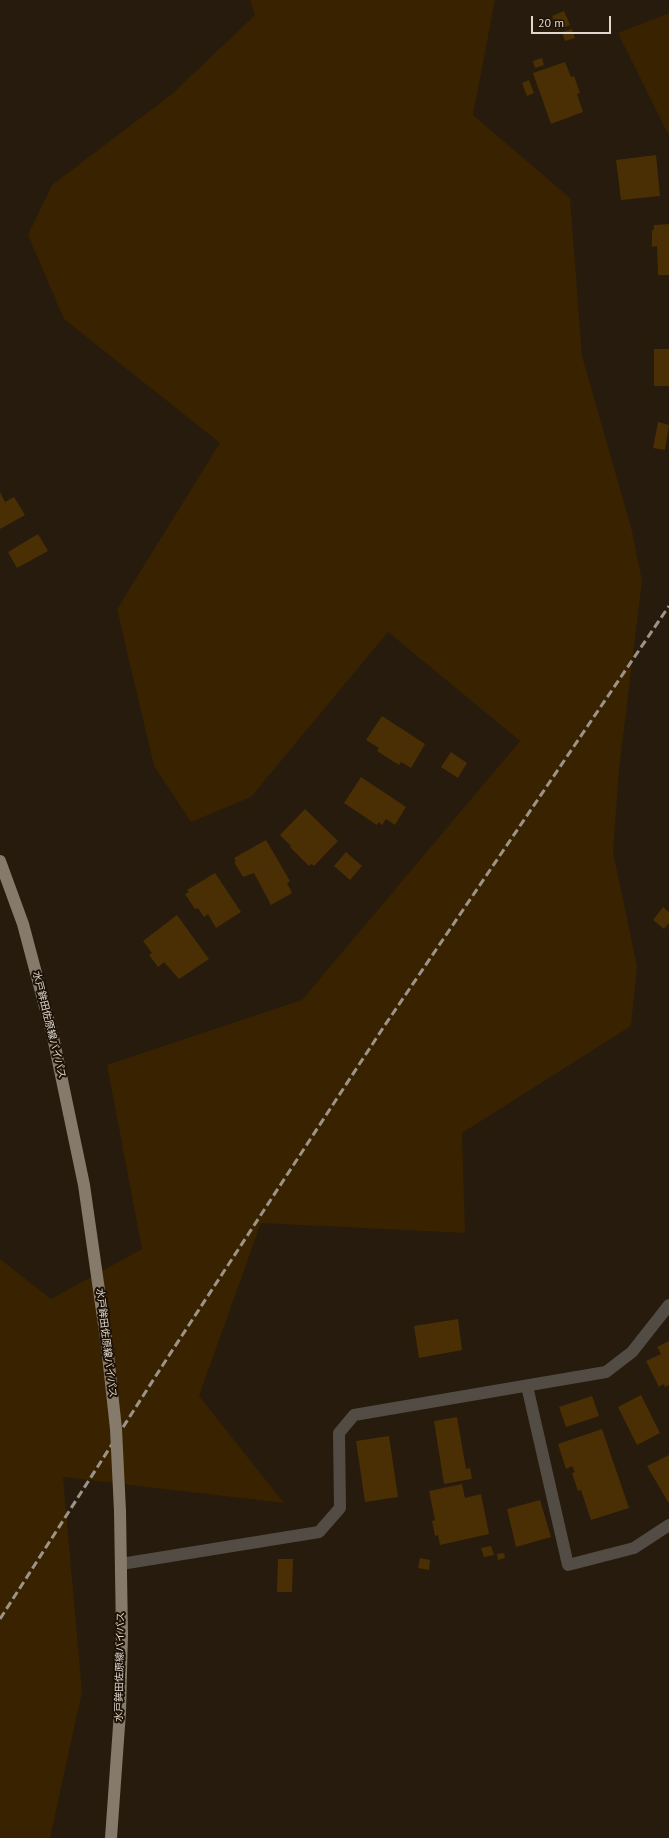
<!DOCTYPE html>
<meta charset="utf-8">
<style>
body{margin:0}
#map{position:relative;width:669px;height:1838px;overflow:hidden;background:#261b0c;font-family:"PT Sans",sans-serif}
canvas{display:block}
.scale{position:absolute;left:531px;top:16px;width:80px;height:18px;box-sizing:border-box;border:2px solid #e0d8cf;border-top:0;padding-left:5px;font-size:12px;line-height:14px;white-space:nowrap;color:#e0d8cf;-webkit-text-stroke:3px #1c1104;paint-order:stroke}
</style>
<div id="map">
<canvas width="669" height="1838"></canvas>
<div class="scale">20 m</div>
</div>
<script>
const ctx = document.querySelector('canvas').getContext('2d');
ctx.lineJoin = 'round';
function fillPath(path, color) { ctx.fillStyle = color; ctx.fill(path, 'evenodd'); }
const poly = rows => new Path2D(rows.map(r => 'M' + r).join(''));
function stroke(path, color, width, dash) { ctx.strokeStyle = color; ctx.lineWidth = width; ctx.lineCap = dash ? 'butt' : 'round'; ctx.setLineDash(dash || []); ctx.stroke(path); }
function drawText(font, color, halo, rows, align = 'center') {
  ctx.font = font + ' "PT Sans","Noto Sans JP",sans-serif'; ctx.lineWidth = 4; ctx.setLineDash([]); ctx.textBaseline = 'middle'; ctx.strokeStyle = halo; ctx.fillStyle = color; for (const [text, x, y, turn = 0] of rows) {
    ctx.save(); ctx.translate(x, y); ctx.rotate((+turn || 0) * Math.PI / 180); ctx.textAlign = isNaN(turn) ? turn : align; if (halo) ctx.strokeText(text, 0, 0); ctx.fillText(text, 0, 0); ctx.restore();
  }
}
const green = poly([
 [250,0,495,0,473,115,570,198,582,356,632,531,642,581,619,770,613,852,637,966,631,1026,462,1133,465,1233,261,1223,199,1396,284,1503,63,1477,82,1692,50,1838,0,1838,0,1259,51,1299,142,1249,107,1065,302,1000,520,741,388,632,251,797,191,822,154,766,117,609,220,443,64,319,28,235,52,185,172,94,255,15],
 [669,13,669,132,667,132,618,33]
]);
const building = poly([
 [564,11,570,25,557,30,552,16],
 [572,29,575,38,565,41,562,32],
 [542,58,544,65,535,68,533,61],
 [565,62,571,77,574,76,580,93,577,94,583,112,551,124,533,73],
 [529,80,534,93,527,96,522,83],
 [656,155,660,196,621,200,616,160],
 [669,224,669,275,658,275,657,246,652,247,652,230,654,230,654,225],
 [654,349,669,349,669,386,654,386],
 [658,422,669,425,665,450,653,448],
 [0,492,5,502,14,497,25,515,0,529],
 [38,534,48,551,17,568,8,552],
 [382,716,425,744,411,768,401,762,399,765,377,751,379,748,366,740],
 [451,752,467,763,458,778,441,767],
 [361,777,406,807,395,825,386,819,382,825,379,822,377,825,344,803],
 [305,809,338,841,314,866,311,864,309,866,290,847,291,846,280,835],
 [266,840,290,881,287,883,292,893,271,905,254,873,243,877,234,862,236,861,234,858],
 [346,852,362,866,350,880,334,866],
 [215,873,241,912,216,928,208,914,204,917,198,908,195,909,185,894,189,892,187,890],
 [663,907,669,912,669,923,664,929,653,920],
 [177,915,209,959,179,979,164,962,158,967,149,955,152,953,143,941],
 [458,1319,462,1350,419,1358,414,1326],
 [669,1341,669,1385,665,1387,663,1384,659,1387,646,1361,661,1354,657,1347],
 [641,1395,660,1433,637,1445,618,1407],
 [592,1396,599,1416,566,1427,559,1407],
 [457,1417,466,1469,470,1468,472,1479,444,1484,434,1421],
 [602,1429,629,1508,591,1520,581,1490,578,1491,572,1473,575,1472,572,1466,566,1469,558,1444],
 [389,1436,398,1497,365,1502,356,1441],
 [669,1455,669,1501,668,1502,647,1466],
 [462,1484,465,1498,481,1494,489,1534,440,1545,438,1535,435,1536,432,1521,435,1520,429,1491],
 [540,1500,551,1537,516,1547,507,1509],
 [491,1546,494,1555,484,1557,481,1548],
 [504,1553,505,1558,498,1560,497,1554],
 [420,1558,430,1560,429,1570,418,1568],
 [278,1559,293,1559,292,1592,277,1592]
]);
const street = poly([
 [527,1386,568,1565,634,1548,669,1525],
 [121,1564,319,1532,340,1508,339,1433,354,1415,606,1372,632,1352,669,1305]
]);
const primary = poly([
 [0,861,23,924,53,1037,84,1185,107,1346],
 [111,1838,120,1712,122,1634,120,1511]
]);
const rail = poly([
 [0,1619,168,1357,383,1028,669,606]
]);
const primaryBridge = poly([
 [107,1346,116,1429,120,1511]
]);
const streetNames = [
 ["水戸鉾田佐原線バイパス",49,1025,76],
 ["水戸鉾田佐原線バイパス",106,1343,83],
 ["水戸鉾田佐原線バイパス",120,1667,-89]
];
fillPath(green, '#392200');
fillPath(building, '#4a2f04');
stroke(street, '#524c45', 12);
stroke(primary, '#867a6b', 12);
stroke(rail, '#9d9489', 3, [8, 4]);
stroke(primaryBridge, '#867a6b', 12);
drawText('10px', '#e0d8cf', '#1c1104', streetNames);
</script>
